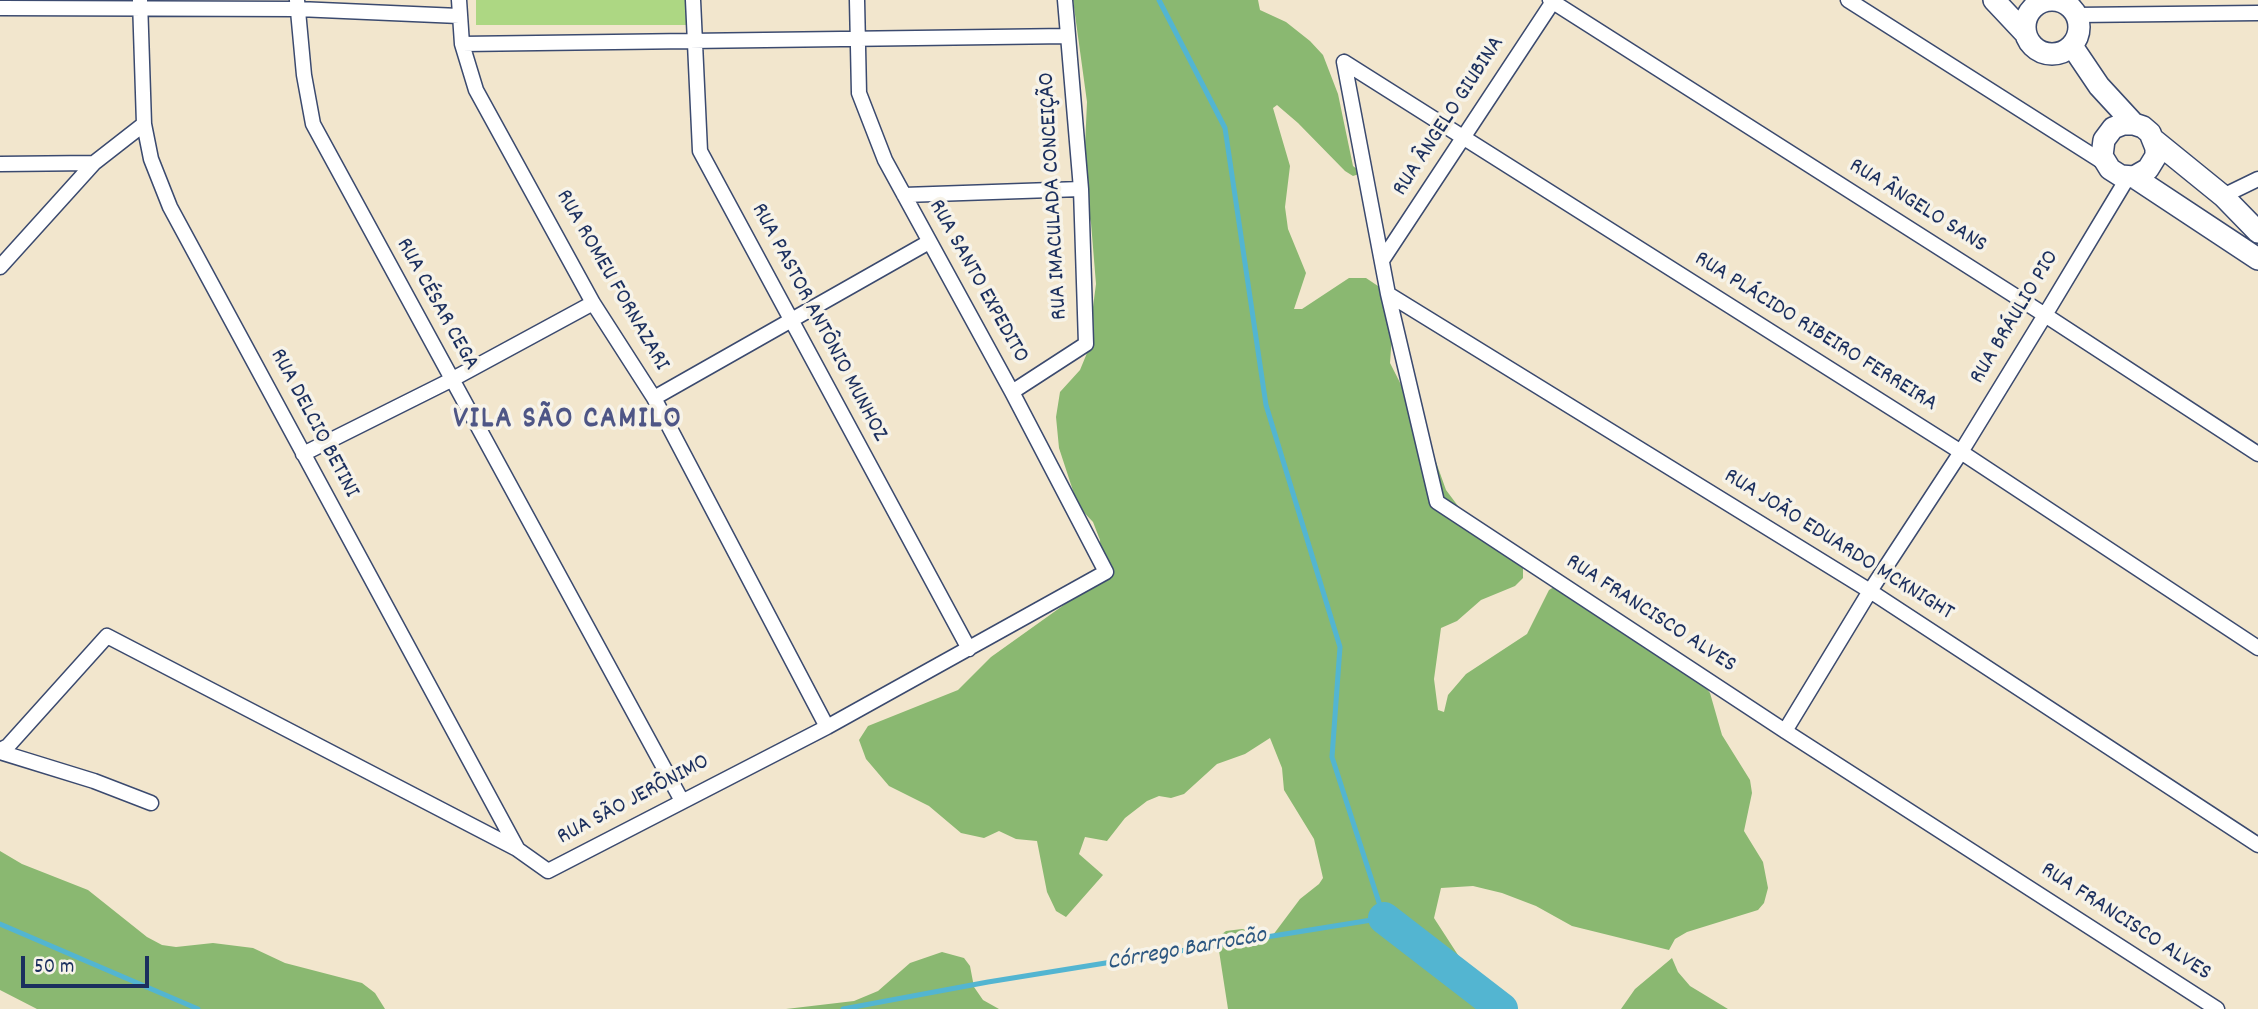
<!DOCTYPE html>
<meta charset="utf-8">
<style>
body{margin:0}
#map{position:relative;width:2258px;height:1009px;overflow:hidden;background:#f2e6cd;font-family:Dekko,sans-serif}
canvas{display:block}
.scale{position:absolute;left:21px;top:956px;width:128px;height:32px;box-sizing:border-box;border:4px solid #1b2f5e;border-top:0;padding-left:9px;font-size:21px;line-height:24px;white-space:nowrap;color:#1b2f5e;-webkit-text-stroke:5px #f7f3e8;paint-order:stroke}
</style>
<div id="map">
<canvas width="2258" height="1009"></canvas>
<div class="scale">50 m</div>
</div>
<script>
const ctx = document.querySelector('canvas').getContext('2d');
ctx.lineJoin = 'round';
function fillPath(path, color) { ctx.fillStyle = color; ctx.fill(path, 'evenodd'); }
const poly = rows => new Path2D(rows.map(r => 'M' + r).join(''));
function stroke(path, color, width, dash) { ctx.strokeStyle = color; ctx.lineWidth = width; ctx.lineCap = dash ? 'butt' : 'round'; ctx.setLineDash(dash || []); ctx.stroke(path); }
function drawText(font, color, halo, rows, align = 'center') {
  ctx.font = font + ' Dekko,sans-serif'; ctx.lineWidth = 7; ctx.setLineDash([]); ctx.textBaseline = 'middle'; ctx.strokeStyle = halo; ctx.fillStyle = color; for (const [text, x, y, turn = 0] of rows) {
    ctx.save(); ctx.translate(x, y); ctx.rotate((+turn || 0) * Math.PI / 180); ctx.textAlign = isNaN(turn) ? turn : align; if (halo) ctx.strokeText(text, 0, 0); ctx.fillText(text, 0, 0); ctx.restore();
  }
}
const green = poly([
 [476,0,686,0,687,25,476,25]
]);
const forest = poly([
 [1073,0,1258,0,1260,10,1286,22,1310,41,1323,55,1338,94,1353,166,1362,173,1353,176,1345,171,1298,123,1277,105,1273,108,1290,166,1285,207,1288,229,1306,273,1294,309,1302,309,1349,278,1366,278,1378,286,1386,298,1393,321,1390,363,1426,434,1446,490,1464,514,1523,567,1523,578,1515,586,1481,600,1457,621,1441,628,1434,679,1438,710,1444,712,1448,695,1466,674,1527,634,1549,590,1564,581,1678,652,1710,693,1722,735,1750,780,1752,793,1744,831,1763,862,1768,888,1764,903,1758,910,1687,932,1675,939,1669,950,1572,926,1536,906,1502,893,1473,886,1441,888,1434,918,1493,1009,1228,1009,1217,938,1226,931,1242,929,1273,935,1300,899,1319,884,1323,878,1314,839,1284,790,1282,768,1270,738,1245,754,1217,764,1184,794,1171,798,1159,796,1147,801,1125,818,1107,841,1085,837,1079,854,1103,875,1066,917,1056,911,1047,892,1037,841,1016,839,999,831,984,838,961,833,929,806,889,786,866,759,859,740,868,726,958,690,991,657,1082,592,1101,563,1100,540,1093,522,1078,506,1059,448,1056,417,1060,392,1080,370,1087,353,1096,284,1091,223,1083,191,1087,102],
 [0,851,22,864,88,890,147,937,162,945,176,947,213,943,253,948,285,963,362,983,375,993,385,1009,397,1009,37,1009,0,990],
 [942,952,964,958,970,966,974,987,983,1000,999,1009,786,1009,854,1001,878,991,910,963],
 [1672,958,1678,972,1690,986,1728,1009,1621,1009,1635,989]
]);
const stream = poly([
 [0,924,198,1009],
 [843,1009,988,982,1384,918,1332,757,1340,647,1266,405,1225,128,1159,0]
]);
const river = poly([
 [1384,918,1502,1009]
]);
const minor = poly([
 [140,0,144,124,151,159,170,207,517,848],
 [297,0,304,75,313,124,682,801],
 [459,0,462,44,476,90,593,303,654,398,827,727],
 [693,0,700,151,969,649],
 [1550,0,2045,315,2258,454],
 [1848,0,2106,164],
 [0,8,298,9,459,16],
 [2076,15,2258,13],
 [462,44,1068,36],
 [1344,62,1388,294,1437,502,1785,731,2217,1009],
 [1344,62,1961,452,2258,648],
 [0,164,94,163],
 [904,195,1081,189],
 [2223,196,2258,179],
 [1383,259,1554,0],
 [0,267,94,163,144,124],
 [1388,294,1870,591,2258,845],
 [1012,392,1086,344,1081,189,1065,0],
 [654,398,929,242],
 [303,454,451,380,593,303],
 [1785,731,1870,591,1961,452,2045,315,2128,177],
 [0,750,8,746,107,636,517,849,548,871,827,727,1106,572,1012,392,885,160,859,93,857,0],
 [0,752,94,781,151,803]
]);
const secondary = poly([
 '2025 27a27 27 0 1 1 54 0a27 27 0 1 1-54 0Z',
 [1994,0,2025,33],
 [2072,46,2099,86,2134,124],
 [2154,140,2223,196,2258,232],
 [2134,177,2148,169,2156,156,2156,148,2150,133,2143,127,2134,124,2123,124,2113,128,2104,140,2102,156,2110,169,2121,176,2134,177,2258,259]
]);
const streetNames = [
 ["RUA ÂNGELO GIUBINA",1450,117,-57],
 ["RUA IMACULADA CONCEIÇÃO",1055,196,-93],
 ["RUA ÂNGELO SANS",1917,207,32],
 ["RUA ROMEU FORNAZARI",611,281,60],
 ["RUA SANTO EXPEDITO",977,282,61],
 ["RUA CÉSAR CEGA",436,305,61],
 ["RUA BRÁULIO PIO",2016,318,-59],
 ["RUA PASTOR ANTÔNIO MUNHOZ",818,323,62],
 ["RUA PLÁCIDO RIBEIRO FERREIRA",1815,333,32],
 ["RUA DELCIO BETINI",313,424,62],
 ["RUA JOÃO EDUARDO MCKNIGHT",1838,546,32],
 ["RUA FRANCISCO ALVES",1650,615,33],
 ["RUA SÃO JERÔNIMO",634,801,-28],
 ["RUA FRANCISCO ALVES",2125,923,33]
];
const waterNames = [
 ["Córrego Barrocão",1187,951,-10]
];
const districtNames = [
 ["VILA SÃO CAMILO",568,422]
];
fillPath(green, '#add783');
fillPath(forest, '#8ab871');
stroke(stream, '#53b5d1', 5);
stroke(river, '#53b5d1', 32);
stroke(minor, '#3b4a6f', 17);
stroke(secondary, '#3b4a6f', 24);
stroke(minor, '#fff', 14);
stroke(secondary, '#fff', 21);
drawText('23px', '#1b2f5e', '#f7f3e8', streetNames);
drawText('italic 24px', '#2c5780', '#f7f3e8', waterNames);
ctx.letterSpacing = '2px';
drawText('bold 30px', '#4e5686', '#f7f3e8', districtNames);
ctx.letterSpacing = '0px';
</script>
